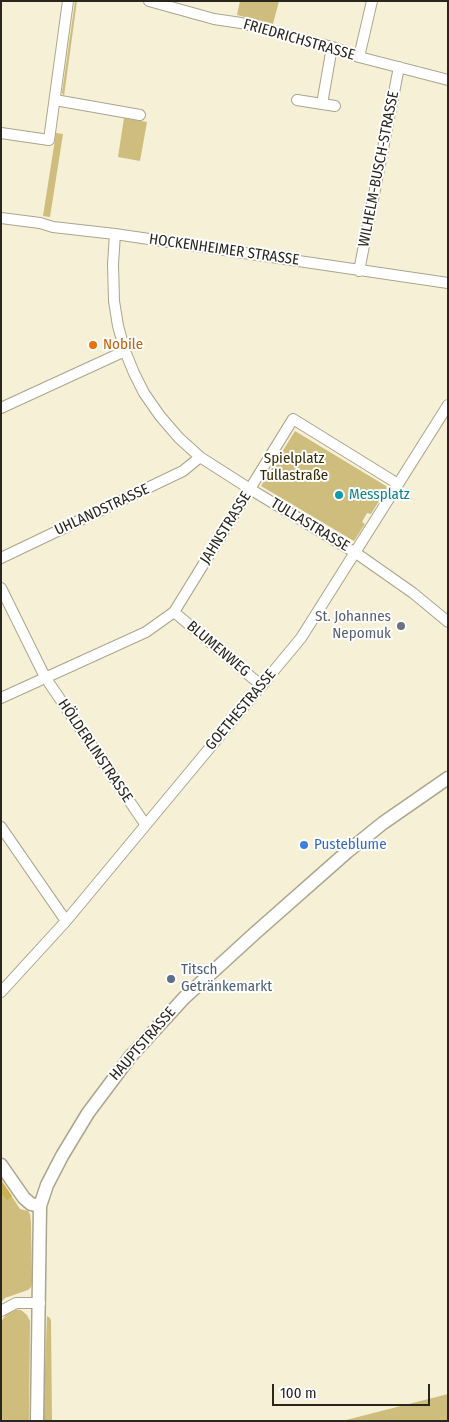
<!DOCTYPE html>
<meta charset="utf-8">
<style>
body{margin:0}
#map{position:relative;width:449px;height:1422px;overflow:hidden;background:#f6f0d7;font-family:"Fira Sans Condensed",sans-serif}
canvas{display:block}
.frame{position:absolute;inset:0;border:2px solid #29261d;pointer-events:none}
.scale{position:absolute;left:272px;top:1384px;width:158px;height:22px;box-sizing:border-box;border:2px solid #29261d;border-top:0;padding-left:6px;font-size:15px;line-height:18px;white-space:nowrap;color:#29261d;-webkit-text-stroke:4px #fff;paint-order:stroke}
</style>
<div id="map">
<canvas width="449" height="1422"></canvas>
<div class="frame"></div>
<div class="scale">100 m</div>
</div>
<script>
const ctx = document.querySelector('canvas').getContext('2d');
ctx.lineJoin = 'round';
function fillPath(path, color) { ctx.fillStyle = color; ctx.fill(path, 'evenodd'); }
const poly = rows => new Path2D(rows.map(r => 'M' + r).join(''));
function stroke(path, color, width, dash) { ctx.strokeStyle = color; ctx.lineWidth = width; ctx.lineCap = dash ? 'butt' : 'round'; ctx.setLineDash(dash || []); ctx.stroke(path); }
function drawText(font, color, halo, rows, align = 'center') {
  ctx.font = font + ' "Fira Sans Condensed",sans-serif'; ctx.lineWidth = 4; ctx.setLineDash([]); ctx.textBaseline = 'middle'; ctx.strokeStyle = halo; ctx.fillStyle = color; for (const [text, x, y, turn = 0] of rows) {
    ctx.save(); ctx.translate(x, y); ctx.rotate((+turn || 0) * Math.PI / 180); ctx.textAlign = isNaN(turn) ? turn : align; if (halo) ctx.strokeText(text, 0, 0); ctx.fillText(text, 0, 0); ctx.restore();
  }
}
const green = poly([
 [75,1,77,1,64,96,62,93],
 [240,1,279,1,273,24,237,15],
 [124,118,147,122,140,161,118,157],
 [56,133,63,134,50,217,43,216],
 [295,431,386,486,387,488,371,514,367,513,362,522,365,524,354,541,261,486],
 [1,1180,20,1209,28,1211,30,1214,31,1222,32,1282,31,1287,28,1290,5,1298,1,1302],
 [14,1309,21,1310,27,1315,30,1321,29,1421,2,1421,1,1322,7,1313],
 [47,1316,50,1318,51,1321,52,1421,43,1421],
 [448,1394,448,1421,342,1421]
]);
const forest = poly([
 [1,1180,12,1196,7,1200,1,1193]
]);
const minor = poly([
 [149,1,214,19,241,23,332,47,359,57,448,80],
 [359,57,372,1],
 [55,100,140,115],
 [297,100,335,106],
 [322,104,332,47],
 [1,133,49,140,68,1],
 [1,218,40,223,53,227,115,234,448,283],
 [115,234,113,264,114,301,118,326,125,351,134,373,144,393,160,416,179,438,200,457,250,489,356,553,413,593,448,622],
 [359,271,399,67],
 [1,408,125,351],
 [1,558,183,471,200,457],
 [1,588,45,677,145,824],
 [174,612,262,686],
 [1,698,146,632,174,612,293,419,398,484],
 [1,827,66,921],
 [1,992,66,921,301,638,448,405],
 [1,1311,16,1303,40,1303]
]);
const tertiary = poly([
 [1,1165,24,1198,31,1204,40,1206],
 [37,1421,40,1206,47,1185,62,1156,88,1113,130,1057,184,998,254,934,347,852,383,823,448,778]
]);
const markers = [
 [93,345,5,"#e8710a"],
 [339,495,5,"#0f9aa8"],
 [401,626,5,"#6b7280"],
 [304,845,5,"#3f7fe0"],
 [171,979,5,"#5c6f8a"]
];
const streetNames = [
 ["FRIEDRICHSTRASSE",299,40,16],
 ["WILHELM-BUSCH-STRASSE",379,169,-79],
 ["HOCKENHEIMER STRASSE",224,250,8],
 ["UHLANDSTRASSE",102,510,-25],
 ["TULLASTRASSE",310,525,31],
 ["JAHNSTRASSE",226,528,-58],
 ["BLUMENWEG",218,649,40],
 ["GOETHESTRASSE",241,710,-50],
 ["HÖLDERLINSTRASSE",95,751,56],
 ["HAUPTSTRASSE",143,1044,-49]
];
const foodNames = [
 ["Nobile",103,345]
];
const parkNames = [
 ["Spielplatz",294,459],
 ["Tullastraße",294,476]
];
const cultureNames = [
 ["Messplatz",349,495]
];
const worshipNames = [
 ["St. Johannes",391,617],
 ["Nepomuk",391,634]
];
const shopNames = [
 ["Pusteblume",314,845]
];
const serviceNames = [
 ["Titsch",181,970],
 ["Getränkemarkt",181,987]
];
fillPath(green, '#cebd7c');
fillPath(forest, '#cab251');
stroke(minor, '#aba58e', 12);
stroke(tertiary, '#aba58e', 15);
stroke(minor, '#fff', 10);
stroke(tertiary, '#fff', 12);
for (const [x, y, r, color] of markers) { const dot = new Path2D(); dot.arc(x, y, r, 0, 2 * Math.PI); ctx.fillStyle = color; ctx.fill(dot); stroke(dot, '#fff', 2); }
drawText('15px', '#29261d', '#fff', streetNames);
drawText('15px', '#c56008', '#fff', foodNames, 'left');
drawText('15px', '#372d02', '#fff', parkNames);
drawText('15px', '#0d838f', '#fff', cultureNames, 'left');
drawText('15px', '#5b616d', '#fff', worshipNames, 'right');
drawText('15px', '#366cbe', '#fff', shopNames, 'left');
drawText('15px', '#4e5e75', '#fff', serviceNames, 'left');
</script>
